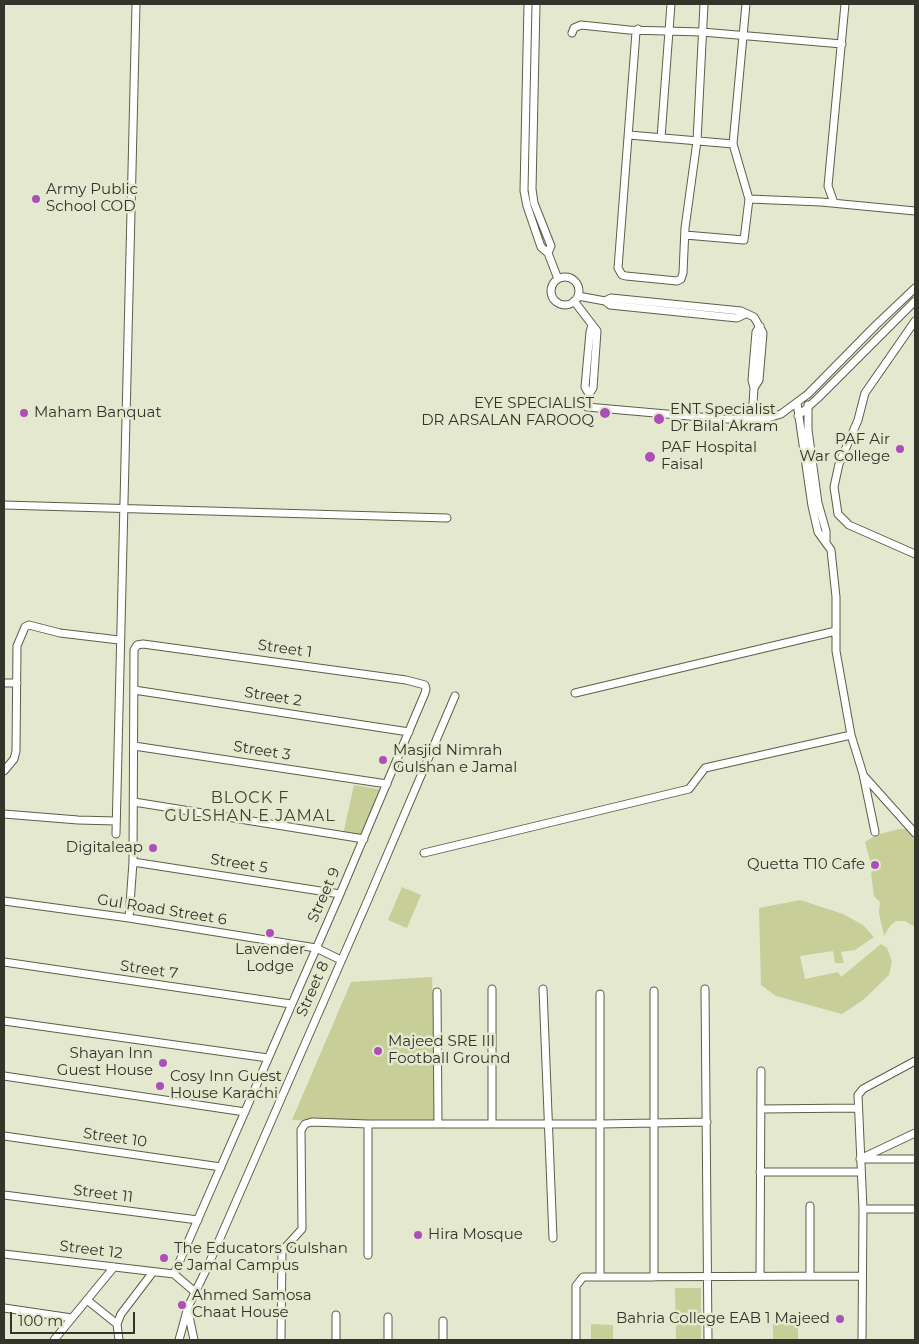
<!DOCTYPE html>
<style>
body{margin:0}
#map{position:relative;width:919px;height:1344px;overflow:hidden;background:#e4e8ce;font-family:Montserrat,sans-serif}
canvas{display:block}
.frame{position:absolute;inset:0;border:5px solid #33352a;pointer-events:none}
.scale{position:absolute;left:10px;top:1312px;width:125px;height:22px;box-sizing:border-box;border:2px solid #33352a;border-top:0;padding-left:6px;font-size:15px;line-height:18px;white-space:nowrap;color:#33352a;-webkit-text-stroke:4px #e4e8ce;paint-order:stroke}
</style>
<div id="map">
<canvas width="919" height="1344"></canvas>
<div class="frame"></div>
<div class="scale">100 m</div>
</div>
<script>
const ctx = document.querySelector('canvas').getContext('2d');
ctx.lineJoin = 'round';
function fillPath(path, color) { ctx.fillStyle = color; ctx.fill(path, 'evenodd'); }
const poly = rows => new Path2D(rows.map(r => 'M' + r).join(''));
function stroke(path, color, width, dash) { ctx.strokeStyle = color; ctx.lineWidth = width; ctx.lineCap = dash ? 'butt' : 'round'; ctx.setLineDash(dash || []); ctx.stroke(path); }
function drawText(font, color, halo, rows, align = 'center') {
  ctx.font = font + ' Montserrat,sans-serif'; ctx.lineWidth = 5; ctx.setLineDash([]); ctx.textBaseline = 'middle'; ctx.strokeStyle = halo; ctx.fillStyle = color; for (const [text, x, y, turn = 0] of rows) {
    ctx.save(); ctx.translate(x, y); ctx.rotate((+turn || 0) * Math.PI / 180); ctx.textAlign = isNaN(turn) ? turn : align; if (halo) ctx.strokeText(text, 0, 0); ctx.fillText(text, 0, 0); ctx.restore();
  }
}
const green = poly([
 [354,785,383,790,364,839,343,835],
 [899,829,908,829,915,837,915,926,913,926,905,921,896,921,890,926,884,936,879,913,880,902,874,896,871,873,873,872,865,842,876,835],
 [402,887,421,895,407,928,388,920],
 [800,900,843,914,863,925,874,937,855,950,841,952,844,963,835,963,833,951,800,956,805,979,838,972,841,977,881,944,887,948,892,962,889,975,863,1000,842,1014,776,996,761,985,759,908],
 [432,977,438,1124,292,1120,351,982],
 [675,1288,701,1288,701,1340,676,1339],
 [591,1324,613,1325,613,1340,591,1340],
 [773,1324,798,1324,798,1340,773,1340]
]);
const minor = poly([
 [528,4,524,191,527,206,541,247,548,253,558,279],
 [536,4,532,189,534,203,551,246,548,253],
 [638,29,636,32,618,268,622,275,626,276,677,281,681,279,683,273,685,228,697,141,704,4],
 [572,33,574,28,581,25,629,30,702,32,842,44],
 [629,135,733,144],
 [661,138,671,4],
 [749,199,821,202,915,211],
 [834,203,828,186,845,4],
 [685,235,744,240,749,199,733,144,746,4],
 '551 291a14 14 0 1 1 28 0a14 14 0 1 1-28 0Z',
 [578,296,605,301,610,305,737,318,745,314],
 [574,301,597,331,593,388,589,394,587,407,723,419,752,419,768,418,781,414,808,394,876,325,915,288],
 [605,301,611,298,741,311,754,317,763,333,759,380,754,388],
 [915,321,865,393,858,420,839,464,834,487,838,514,849,525,915,554],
 [589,394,585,387,590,332,592,325],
 [797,403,812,506,818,532,831,550,836,597,836,651,851,735,863,774,875,832],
 [808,405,808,430,818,503,826,531,826,542],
 [798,416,818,398,915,301],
 [752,419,754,388,752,380,756,332,760,326],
 [4,505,447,518],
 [4,683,17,683],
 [134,690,409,732],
 [575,693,836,631],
 [134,746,387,784],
 [4,771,14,759,16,751,17,646,25,627,29,625,60,633,119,640],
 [864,776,915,833],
 [134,802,364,839],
 [4,814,78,820,116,821],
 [116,834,136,4],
 [424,853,689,789,705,768,851,735],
 [133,862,340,894],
 [4,901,129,918,316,948,341,960],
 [129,918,133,862,134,650,137,645,143,644,406,680,425,685,426,689,425,693,340,894,174,1274],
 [4,962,291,1004],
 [492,989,492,1124],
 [543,989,553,1238],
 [705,989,708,1340],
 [437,992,438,1124],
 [4,1021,268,1058],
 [4,1076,245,1112],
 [761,1109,858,1108],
 [368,1124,368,1255],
 [915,1133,860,1159,915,1159],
 [4,1136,221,1167],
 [760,1172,861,1172],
 [4,1195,198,1220],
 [863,1209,915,1209],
 [4,1254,174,1274],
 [174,1274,195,1292],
 [810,1275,810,1206],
 [760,1276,761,1071],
 [600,1277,600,994],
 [654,1277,654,991],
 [87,1300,117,1324,119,1340],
 [4,1308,72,1318],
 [188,1311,194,1340],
 [388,1317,388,1340],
 [443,1321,443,1340],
 [117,1324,121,1314,153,1272],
 [54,1340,114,1267],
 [179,1340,188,1307,207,1268,367,902,455,696],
 [281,1340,282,1251,302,1229,301,1130,305,1124,312,1122,368,1124,601,1124,707,1122],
 [336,1340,336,1315],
 [576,1340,576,1286,583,1277,862,1276],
 [862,1340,863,1209,858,1095,863,1089,915,1061]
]);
const markers = [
 [36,199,5,"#ad4fb8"],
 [24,413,5,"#ad4fb8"],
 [605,413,6,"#ad4fb8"],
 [659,419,6,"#ad4fb8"],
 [900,449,5,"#ad4fb8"],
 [650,457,6,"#ad4fb8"],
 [383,760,5,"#ad4fb8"],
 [153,848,5,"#ad4fb8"],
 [875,865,5,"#ad4fb8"],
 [270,933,5,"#ad4fb8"],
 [378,1051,5,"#ad4fb8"],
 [163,1063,5,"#ad4fb8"],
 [160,1086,5,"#ad4fb8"],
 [418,1235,5,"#ad4fb8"],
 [164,1258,5,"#ad4fb8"],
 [182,1305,5,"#ad4fb8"],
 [840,1319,5,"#ad4fb8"]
];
const poiNames = [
 ["Army Public",46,190],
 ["School COD",46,207],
 ["EYE SPECIALIST",594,404,"right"],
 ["DR ARSALAN FAROOQ",594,421,"right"],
 ["ENT Specialist",670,410],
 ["Dr Bilal Akram",670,427],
 ["Maham Banquat",34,413],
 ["PAF Air",890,440,"right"],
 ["War College",890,457,"right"],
 ["PAF Hospital",661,448],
 ["Faisal",661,465],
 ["Masjid Nimrah",393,751],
 ["Gulshan e Jamal",393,768],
 ["Digitaleap",143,848,"right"],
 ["Quetta T10 Cafe",865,865,"right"],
 ["Lavender",270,950,"center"],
 ["Lodge",270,967,"center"],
 ["Majeed SRE III",388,1042],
 ["Football Ground",388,1059],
 ["Shayan Inn",153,1054,"right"],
 ["Guest House",153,1071,"right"],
 ["Cosy Inn Guest",170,1077],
 ["House Karachi",170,1094],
 ["Hira Mosque",428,1235],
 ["The Educators Gulshan",174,1249],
 ["e Jamal Campus",174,1266],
 ["Ahmed Samosa",192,1296],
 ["Chaat House",192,1313],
 ["Bahria College EAB 1 Majeed",830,1319,"right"]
];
const streetNames = [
 ["Street 1",285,649,8],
 ["Street 2",273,697,9],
 ["Street 3",262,751,9],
 ["Street 5",239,864,9],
 ["Street 9",324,895,-66],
 ["Gul Road Street 6",162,910,9],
 ["Street 7",149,970,8],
 ["Street 8",313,989,-66],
 ["Street 10",115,1138,8],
 ["Street 11",103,1194,7],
 ["Street 12",91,1250,7]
];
const neighbourhoodNames = [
 ["BLOCK F",250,798],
 ["GULSHAN E JAMAL",250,816]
];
fillPath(green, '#c7ce97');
stroke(minor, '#5c5f49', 9);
stroke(minor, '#fff', 7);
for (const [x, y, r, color] of markers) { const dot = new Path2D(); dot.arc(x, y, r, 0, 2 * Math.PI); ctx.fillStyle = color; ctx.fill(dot); stroke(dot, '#e4e8ce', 2); }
drawText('15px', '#33352a', '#e4e8ce', poiNames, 'left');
drawText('15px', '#33352a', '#e4e8ce', streetNames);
ctx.letterSpacing = '1px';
drawText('16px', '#41442e', '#e4e8ce', neighbourhoodNames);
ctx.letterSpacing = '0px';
</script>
